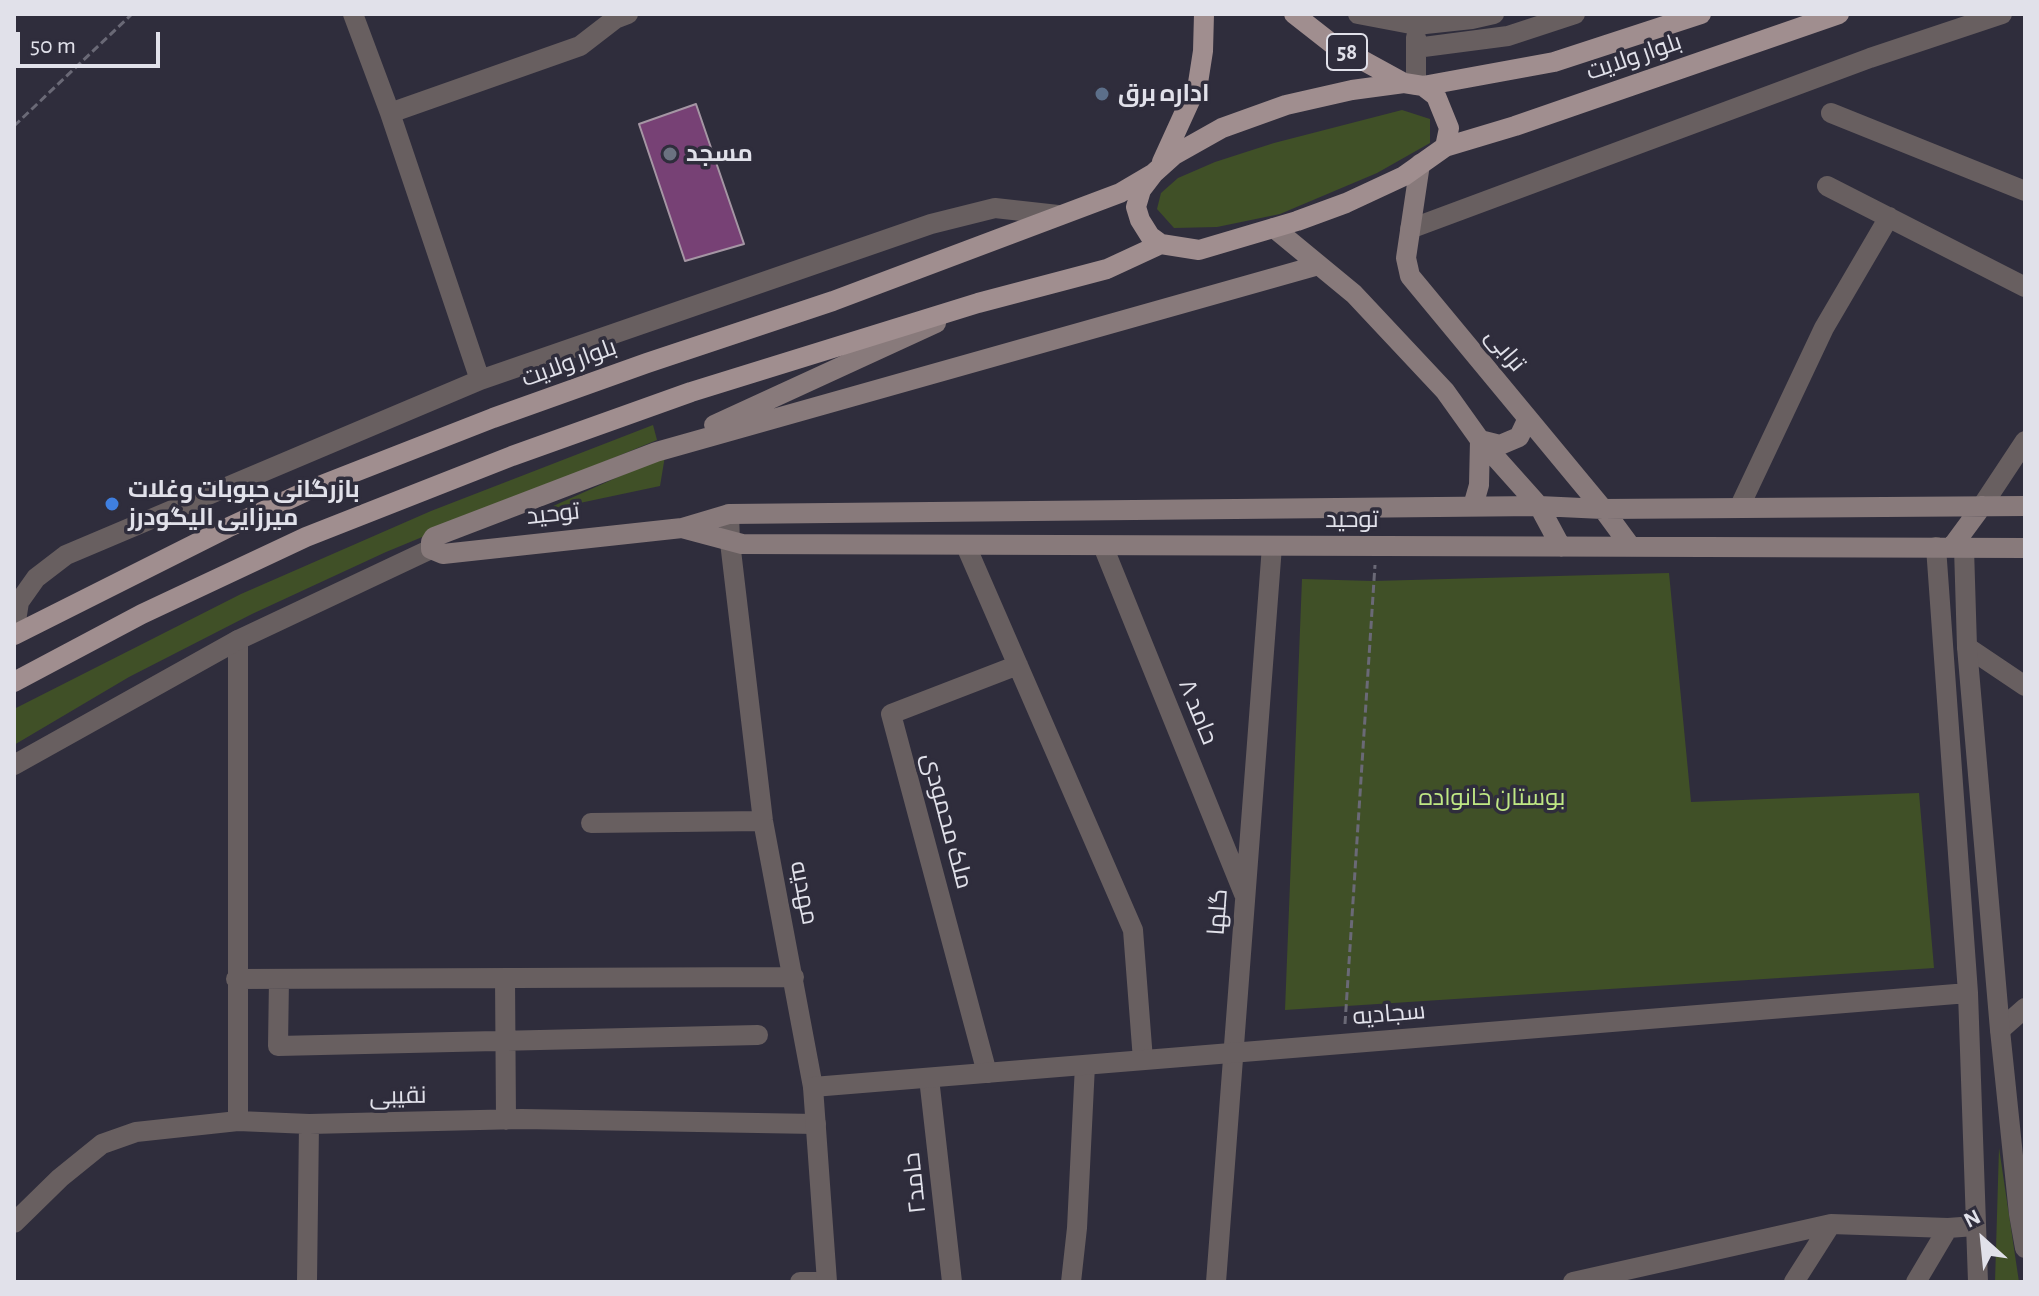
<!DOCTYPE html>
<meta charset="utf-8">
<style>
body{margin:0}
#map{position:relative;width:2039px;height:1296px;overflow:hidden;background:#2f2d3c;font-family:"Alegreya Sans",sans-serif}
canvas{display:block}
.frame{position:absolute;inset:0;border:16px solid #e1e1ea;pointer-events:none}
.north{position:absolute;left:1943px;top:1200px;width:80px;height:80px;-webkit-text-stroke:6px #2f2d3c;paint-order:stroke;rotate:333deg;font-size:22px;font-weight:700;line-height:32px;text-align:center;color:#e1e1ea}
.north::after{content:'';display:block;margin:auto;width:28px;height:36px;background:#e1e1ea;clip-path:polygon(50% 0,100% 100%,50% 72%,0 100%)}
.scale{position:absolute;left:16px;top:32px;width:144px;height:36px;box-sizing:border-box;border:4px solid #e1e1ea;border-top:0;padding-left:10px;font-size:24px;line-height:28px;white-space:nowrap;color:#e1e1ea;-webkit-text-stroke:6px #2f2d3c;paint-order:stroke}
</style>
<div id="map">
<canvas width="2039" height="1296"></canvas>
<div class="frame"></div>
<div class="north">N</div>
<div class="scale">50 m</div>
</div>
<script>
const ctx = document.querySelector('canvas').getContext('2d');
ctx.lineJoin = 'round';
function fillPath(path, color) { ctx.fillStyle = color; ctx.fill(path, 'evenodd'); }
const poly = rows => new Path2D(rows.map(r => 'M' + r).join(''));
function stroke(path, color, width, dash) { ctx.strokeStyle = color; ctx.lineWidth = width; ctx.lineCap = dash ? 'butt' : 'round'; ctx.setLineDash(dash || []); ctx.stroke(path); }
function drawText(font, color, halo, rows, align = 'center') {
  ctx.font = font + ' "Alegreya Sans",Cairo,sans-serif'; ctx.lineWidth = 7; ctx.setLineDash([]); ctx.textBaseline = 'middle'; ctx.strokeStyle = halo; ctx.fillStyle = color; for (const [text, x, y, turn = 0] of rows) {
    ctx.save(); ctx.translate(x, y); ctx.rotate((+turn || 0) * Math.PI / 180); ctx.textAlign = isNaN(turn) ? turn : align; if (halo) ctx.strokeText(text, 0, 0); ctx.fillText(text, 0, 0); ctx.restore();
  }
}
const green = poly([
 [1402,110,1430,119,1430,143,1377,173,1280,214,1217,227,1174,228,1157,209,1161,193,1178,178,1215,162,1274,143],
 [653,425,657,440,386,552,252,614,129,677,14,745,14,709,241,594,431,511],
 [665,456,660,486,542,511],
 [1669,573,1691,802,1919,793,1934,968,1285,1010,1302,579,1373,581],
 [1999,1148,2019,1282,1995,1282]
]);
const building = poly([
 [696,104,744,244,685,261,639,124,696,104]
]);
const path = poly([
 [14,126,132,14],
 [1345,1024,1375,565]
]);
const minor = poly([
 [353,14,390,113,480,380,931,224,995,208,1058,215],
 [1358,14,1416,25,1472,19,1494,14],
 [1416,37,1416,85],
 [1416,48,1508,36,1575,14],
 [390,113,580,46,615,19,628,14],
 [1831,113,2025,191],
 [1827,186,2025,287],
 [1739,508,1824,328,1889,217],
 [729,514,730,542,763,821,813,1087],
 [966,546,1133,930,1143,1060],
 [1103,546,1244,894],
 [14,634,19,602,36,578,66,555,480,380],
 [1967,647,2025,686],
 [591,823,763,821],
 [505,978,506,1120],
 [236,979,794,977],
 [279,979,278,1046,758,1035],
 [2000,1030,2025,1008],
 [987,1073,891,714,1018,665],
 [929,1078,952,1282],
 [238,1121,238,640],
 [14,1223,60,1178,102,1144,136,1132,238,1121,309,1124,522,1119,816,1124],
 [307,1282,309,1124],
 [800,1282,826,1282],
 [1071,1282,1077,1228,1085,1065],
 [1216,1282,1272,546],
 [1573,1282,1831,1224,1948,1228,1975,1226],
 [1794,1282,1831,1224],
 [1916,1282,1948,1228]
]);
const tertiary = poly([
 [1410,229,1870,58,2002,14],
 [1982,506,2025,441],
 [1936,547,1968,993,1978,1282],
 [1964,548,1967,647,2000,1030,2019,1214,2025,1248],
 [14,765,238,640,431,549],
 [827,1282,813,1087,1968,993]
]);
const secondary = poly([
 [1420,164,1406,258,1410,276,1603,509,1631,547],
 [1274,228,1354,294,1445,391,1480,440,1539,506,1561,547],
 [1319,265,656,452,434,537,431,542,431,549,443,554,682,528,729,514,1539,506,1603,509,2025,506],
 [714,425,936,323],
 [1473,506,1479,485,1480,440,1500,445,1519,437,1528,418],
 [682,528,742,544,2025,548],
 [1951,548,1982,506]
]);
const primary = poly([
 [1294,14,1331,43,1404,83,1423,86,1436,96,1449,128,1445,147,1404,176,1346,203,1297,221,1199,250,1161,244,1150,236,1140,220,1136,207,1141,190,1154,173,1174,155,1222,128,1286,105,1352,90,1404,83],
 [1423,86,1554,62,1701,14],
 [1445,147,1515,126,1839,14],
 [1162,162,1198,83,1203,51,1204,14],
 [14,635,227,528,309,490,493,418,647,363,833,301,1120,193,1154,173],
 [14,682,142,614,306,537,512,456,691,392,978,303,1107,269,1161,244]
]);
const markers = [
 [1102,94,8,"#5c6f8a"],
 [670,154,8,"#6b7280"],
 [112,504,8,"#3f7fe0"]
];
const shields = [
 [1347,52,40]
];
const shieldNames = [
 ["58",1347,52]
];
const streetNames = [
 ["بلوار ولایت",1634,57,-19],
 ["ترابی",1505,350,50],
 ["بلوار ولایت",569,363,-20],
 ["توحید",553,514,-6],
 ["توحید",1352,520],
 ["حامد ۸",1198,712,68],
 ["ملک محمودی",947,821,75],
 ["مهدیه",804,893,79],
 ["گلها",1218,912,-86],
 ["سجادیه",1389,1014,-5],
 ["نقیبی",398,1096,-1],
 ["حامد۲",915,1183,-96]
];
const poiNames = [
 ["اداره برق",1118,94],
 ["مسجد",686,154],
 ["بازرگانی حبوبات وغلات",128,490],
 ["میرزایی الیگودرز",128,518]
];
const parkNames = [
 ["بوستان خانواده",1492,798]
];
fillPath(green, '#405027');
fillPath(building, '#774175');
stroke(building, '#a596a4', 2);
stroke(path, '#6a6976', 3, [8, 4]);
stroke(minor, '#685f60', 20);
stroke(tertiary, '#685f60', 20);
stroke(secondary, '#887a7b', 20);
stroke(primary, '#a08e8f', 20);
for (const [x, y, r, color] of markers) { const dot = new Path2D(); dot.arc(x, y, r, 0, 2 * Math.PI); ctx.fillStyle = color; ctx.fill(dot); stroke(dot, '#2f2d3c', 3); }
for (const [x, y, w] of shields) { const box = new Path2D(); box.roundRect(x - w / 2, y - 18, w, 36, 6); ctx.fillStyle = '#2f2d3c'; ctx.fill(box); stroke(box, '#e1e1ea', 2); }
drawText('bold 22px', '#e1e1ea', null, shieldNames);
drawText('24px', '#e1e1ea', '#2f2d3c', streetNames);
drawText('bold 24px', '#e1e1ea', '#2f2d3c', poiNames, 'left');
drawText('24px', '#bfe784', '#2f2d3c', parkNames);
</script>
